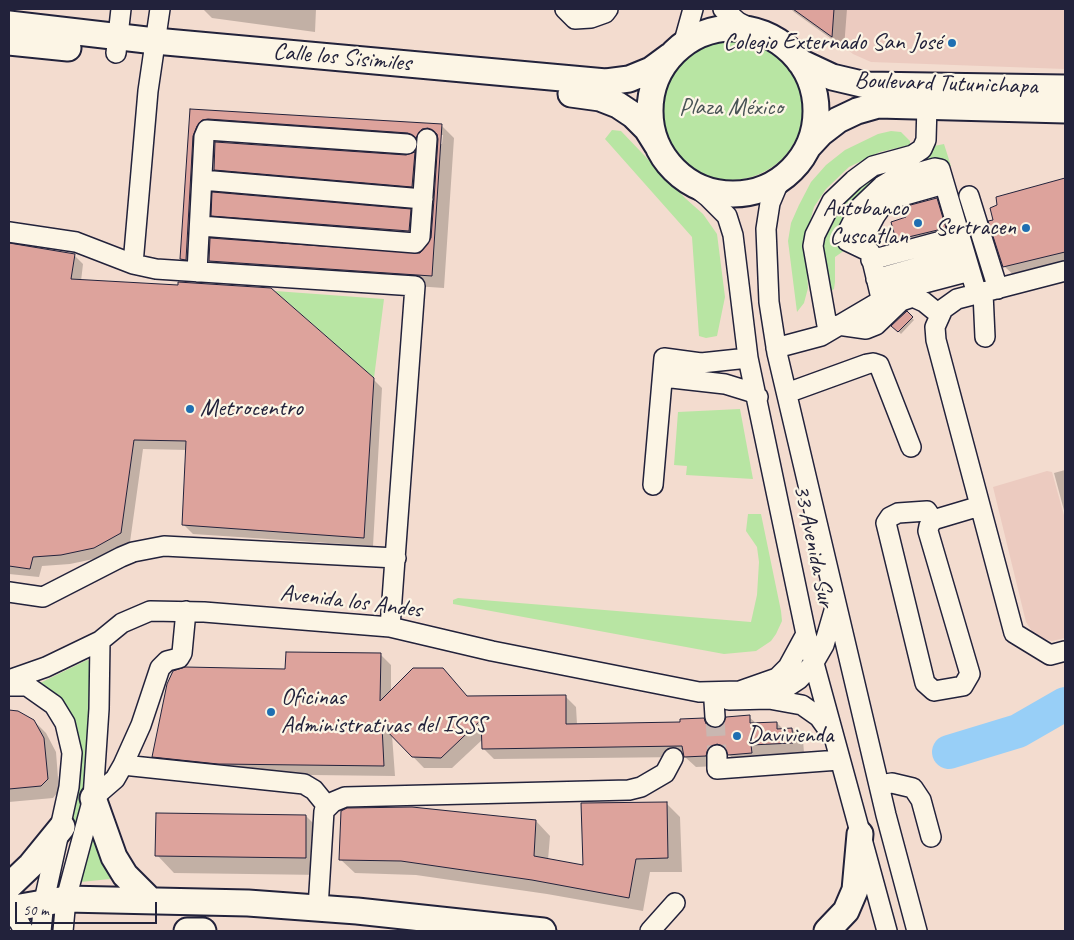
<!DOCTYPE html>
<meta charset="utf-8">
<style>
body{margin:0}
#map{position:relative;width:1074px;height:940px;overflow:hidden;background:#f3dccf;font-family:Caveat,sans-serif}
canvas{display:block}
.frame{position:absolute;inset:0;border:10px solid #22223b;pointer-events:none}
.scale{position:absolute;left:15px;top:902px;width:142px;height:22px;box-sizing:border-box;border:2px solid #22223b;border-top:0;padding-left:6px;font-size:15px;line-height:18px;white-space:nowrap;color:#22223b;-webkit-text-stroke:4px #fcf5e5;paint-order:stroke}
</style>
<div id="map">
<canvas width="1074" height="940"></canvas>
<div class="frame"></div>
<div class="scale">50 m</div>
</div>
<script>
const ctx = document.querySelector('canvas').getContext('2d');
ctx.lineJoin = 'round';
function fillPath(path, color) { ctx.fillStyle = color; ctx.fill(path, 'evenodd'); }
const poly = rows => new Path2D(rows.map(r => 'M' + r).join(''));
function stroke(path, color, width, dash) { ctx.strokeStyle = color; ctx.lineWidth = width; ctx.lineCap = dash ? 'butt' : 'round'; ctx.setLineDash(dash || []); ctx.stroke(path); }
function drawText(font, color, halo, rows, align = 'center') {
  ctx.font = font + ' Caveat,sans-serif'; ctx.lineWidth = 4.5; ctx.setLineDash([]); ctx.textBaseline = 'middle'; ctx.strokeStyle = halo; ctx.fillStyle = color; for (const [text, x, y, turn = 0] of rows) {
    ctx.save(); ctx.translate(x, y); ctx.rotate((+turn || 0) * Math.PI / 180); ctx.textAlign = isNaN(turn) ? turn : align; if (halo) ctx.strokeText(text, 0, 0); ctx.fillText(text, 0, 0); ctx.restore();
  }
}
const built = poly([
 [834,9,1065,9,1065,69,871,62,853,54,832,37],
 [1047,471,1052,472,1065,519,1065,638,1052,641,1035,636,1026,622,993,487]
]);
const green = poly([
 '659 108a72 72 0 1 1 144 0a72 72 0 1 1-144 0Z',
 [612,130,621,131,685,198,703,214,717,234,725,297,717,336,706,338,699,336,692,237,605,139],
 [891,131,901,132,910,141,910,145,880,152,849,167,826,189,814,207,805,240,808,288,804,303,797,312,788,241,791,223,799,205,811,182,826,165,845,150,878,134],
 [944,144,951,166,921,164,921,160,934,146],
 [877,174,879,182,845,250,835,257,835,282,834,289,829,293,820,255,825,235,834,212,850,192],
 [275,291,384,299,374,378],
 [740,409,753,479,686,475,687,466,674,465,678,412],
 [748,514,761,514,781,611,782,621,776,634,771,641,756,651,724,654,453,604,453,600,458,598,751,622,757,595,759,562,757,547,746,531],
 [87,660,91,661,92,668,88,709,88,795,75,835,72,820,77,796,79,763,69,715,60,696,40,683],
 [92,828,119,878,81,882,76,880]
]);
const shadow = poly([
 [203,9,316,9,315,32,212,18],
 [791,9,847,9,844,48,794,12],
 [191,110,442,126,454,138,444,288,222,273,210,261,420,254,432,239,439,140,421,145,221,131,214,132,194,271,181,259],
 [440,135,443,135,442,144,440,144],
 [415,153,427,165,424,198,227,181,215,169,412,156],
 [1065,179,1065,267,1018,279,1005,267,990,222,994,220,999,206,997,198],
 [936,199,940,203,948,231,901,243,897,240,892,222,908,218],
 [410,210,422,223,421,243,225,227,212,215],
 [9,245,74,255,83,264,81,281,373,379,382,388,373,546,193,534,183,524,187,450,143,449,130,542,103,557,70,564,42,566,39,577,9,574],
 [907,313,914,320,901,334,893,326],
 [1065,470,1065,514,1054,473],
 [380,654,391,665,391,692,468,697,565,696,576,707,577,724,682,723,703,719,715,730,749,717,757,724,777,723,784,730,792,729,803,740,804,753,761,756,762,764,740,765,728,754,718,760,716,766,696,767,685,757,494,759,483,748,483,739,452,768,424,768,392,735,395,776,230,774,164,767,153,756,171,675,185,668,286,671],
 [9,711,18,713,34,721,46,733,56,752,59,791,53,798,9,802],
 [666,803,680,817,682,872,650,872,643,911,547,894,416,875,355,873,340,859,536,821,550,836,548,860,584,867],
 [306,816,324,834,323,875,174,873,157,855]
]);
const river = poly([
 [949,752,1018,731,1065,704]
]);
const building = poly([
 [793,9,834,9,832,37,793,9],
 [190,109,442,124,432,276,209,261,210,238,420,253,431,238,434,199,438,139,437,134,428,128,422,129,416,138,408,133,208,119,202,120,197,126,193,136,186,260,180,259,190,109],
 [215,142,406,155,415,152,412,187,214,170,215,142],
 [1065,178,1065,252,1003,267,988,221,993,220,990,208,997,205,996,197,1065,178],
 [212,192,411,209,409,231,211,216,212,192],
 [937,198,946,228,896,240,891,222,906,217,903,207,937,198],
 [9,243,75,254,71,279,178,285,178,282,271,288,374,378,364,538,182,525,186,441,134,440,121,533,94,548,61,555,33,557,30,569,9,566,9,243],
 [907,311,913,317,898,332,891,326,907,311],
 [286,652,381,653,380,701,413,668,443,668,467,696,566,695,566,724,680,722,680,719,704,718,706,724,715,728,722,726,726,717,750,715,750,723,777,722,777,729,792,728,793,743,751,745,752,753,728,755,723,746,717,744,708,749,706,756,684,757,682,746,482,749,481,720,441,758,412,757,382,726,384,766,218,764,152,757,167,684,173,671,185,667,285,669,286,652],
 [9,710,18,711,34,720,44,738,48,779,41,786,9,789,9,710],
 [667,802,668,858,636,859,629,898,532,880,401,861,339,860,341,811,347,808,412,807,536,820,534,856,583,865,581,803,667,802],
 [156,813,306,815,306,858,155,856,156,813]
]);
const minorTunnel = poly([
 [715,717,717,755]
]);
const minor = poly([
 [565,9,575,19,591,18,605,13,608,9],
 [723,9,738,22,755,31],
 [683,45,693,9],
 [116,53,121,9],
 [781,177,770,203,766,229,769,302,777,353,886,815,917,931],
 [202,180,423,199],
 [688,181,708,197,727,216,733,235,748,358,806,634,887,931],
 [969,196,998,289],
 [201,226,415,243,420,237,427,139],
 [9,232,76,242,133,264,156,269,415,286,390,627],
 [859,246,875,216,882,206,891,199,944,184],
 [871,260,960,236],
 [133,264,148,91,160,9],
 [1065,271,957,299,943,309,935,327,936,340,1014,633,1050,655,1065,651],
 [197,272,204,137,207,130,407,144],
 [876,279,965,254],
 [894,291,970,271],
 [983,293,985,337],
 [838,325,866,329,876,325,901,301,913,297,924,302,940,315],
 [828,331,813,246,815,235,832,201,854,180,873,166,913,155,922,149,926,140,927,105],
 [776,348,821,336,877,303,881,298,870,252,847,241,845,237,860,207,882,186,892,180,935,168,940,169,977,294],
 [663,377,725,384,751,392,758,397],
 [787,393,867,364,873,363,879,365,911,447],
 [653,485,664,358,701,363,748,358],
 [933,520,927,511,898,513,890,517,886,523,925,683,934,691,963,686,970,674,928,531,929,526,933,520,980,506],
 [9,592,43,597,121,557,133,552,164,546,396,558],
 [9,680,46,667,100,641,122,623,150,611,204,612,390,627,492,651,699,692,740,691,777,678,788,667,806,634],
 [9,686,27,686,54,705,65,723,72,753,69,787,44,901,41,931],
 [769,699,799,679,813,664,824,645,836,604],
 [729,700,769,699,802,705,819,717,829,731],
 [714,701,715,717],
 [717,755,717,769,839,760],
 [123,765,304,784,314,790,327,806],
 [879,785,892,783,913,788,921,800,931,837],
 [93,798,115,779,123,765,141,725,160,668,167,661,179,658,182,653,186,611],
 [318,908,324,811,333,802,345,797,629,790,641,787,665,773,673,758],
 [9,914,18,920,24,931],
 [63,931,66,899,93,798,99,709,100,641],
 [650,931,675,903]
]);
const major = poly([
 [9,24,155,41,606,82,629,79,651,70,670,56],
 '650 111a83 83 0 1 1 166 0a83 83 0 1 1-166 0Z',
 [9,42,68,48],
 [800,62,832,77,866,85,1065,88],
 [571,94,600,98,618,105,633,115,647,129,657,145],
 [808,147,821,133,838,120,857,111,878,105,1065,110],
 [93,798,114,857,125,875,149,899],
 [9,886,31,865,62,827],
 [9,909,66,899,248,903,357,911,543,931],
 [187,931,203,931],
 [827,931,846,911,855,890,860,834]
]);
const markers = [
 [952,43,5,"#1f6fb2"],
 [918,223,5,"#1f6fb2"],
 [1026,228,5,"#1f6fb2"],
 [190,409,5,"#1f6fb2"],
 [271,712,5,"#1f6fb2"],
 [737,736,5,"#1f6fb2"]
];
const poiNames = [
 ["Colegio Externado San José",942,43],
 ["Autobanco",908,209],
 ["Cuscatlan",908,237],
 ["Sertracen",1016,228],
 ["Metrocentro",200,409,"left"],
 ["Oficinas",281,698,"left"],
 ["Administrativas del ISSS",281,726,"left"],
 ["Davivienda",747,736,"left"]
];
const streetNames = [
 ["Calle los Sisimiles",342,58,5],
 ["Boulevard Tutunichapa",946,84,2],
 ["33 Avenida Sur",813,546,78],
 ["Avenida los Andes",351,602,7]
];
const parkNames = [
 ["Plaza México",731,108]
];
fillPath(built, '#eccbc0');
fillPath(green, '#b8e5a3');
fillPath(shadow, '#0003');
stroke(river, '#98cff7', 34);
fillPath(building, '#dda39c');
stroke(building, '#22223b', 1);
stroke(minorTunnel, '#c9b7b1', 19, [19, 9]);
stroke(minor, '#22223b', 22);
stroke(major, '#22223b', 29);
stroke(minor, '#fcf5e5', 19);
stroke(major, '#fcf5e5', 25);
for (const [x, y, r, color] of markers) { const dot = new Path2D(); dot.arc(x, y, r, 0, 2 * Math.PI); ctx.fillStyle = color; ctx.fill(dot); stroke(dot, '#fcf5e5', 2); }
drawText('24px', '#22223b', '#fcf5e5', poiNames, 'right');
drawText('24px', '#22223b', '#fcf5e5', streetNames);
drawText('24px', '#485355', '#fcf5e5', parkNames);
</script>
